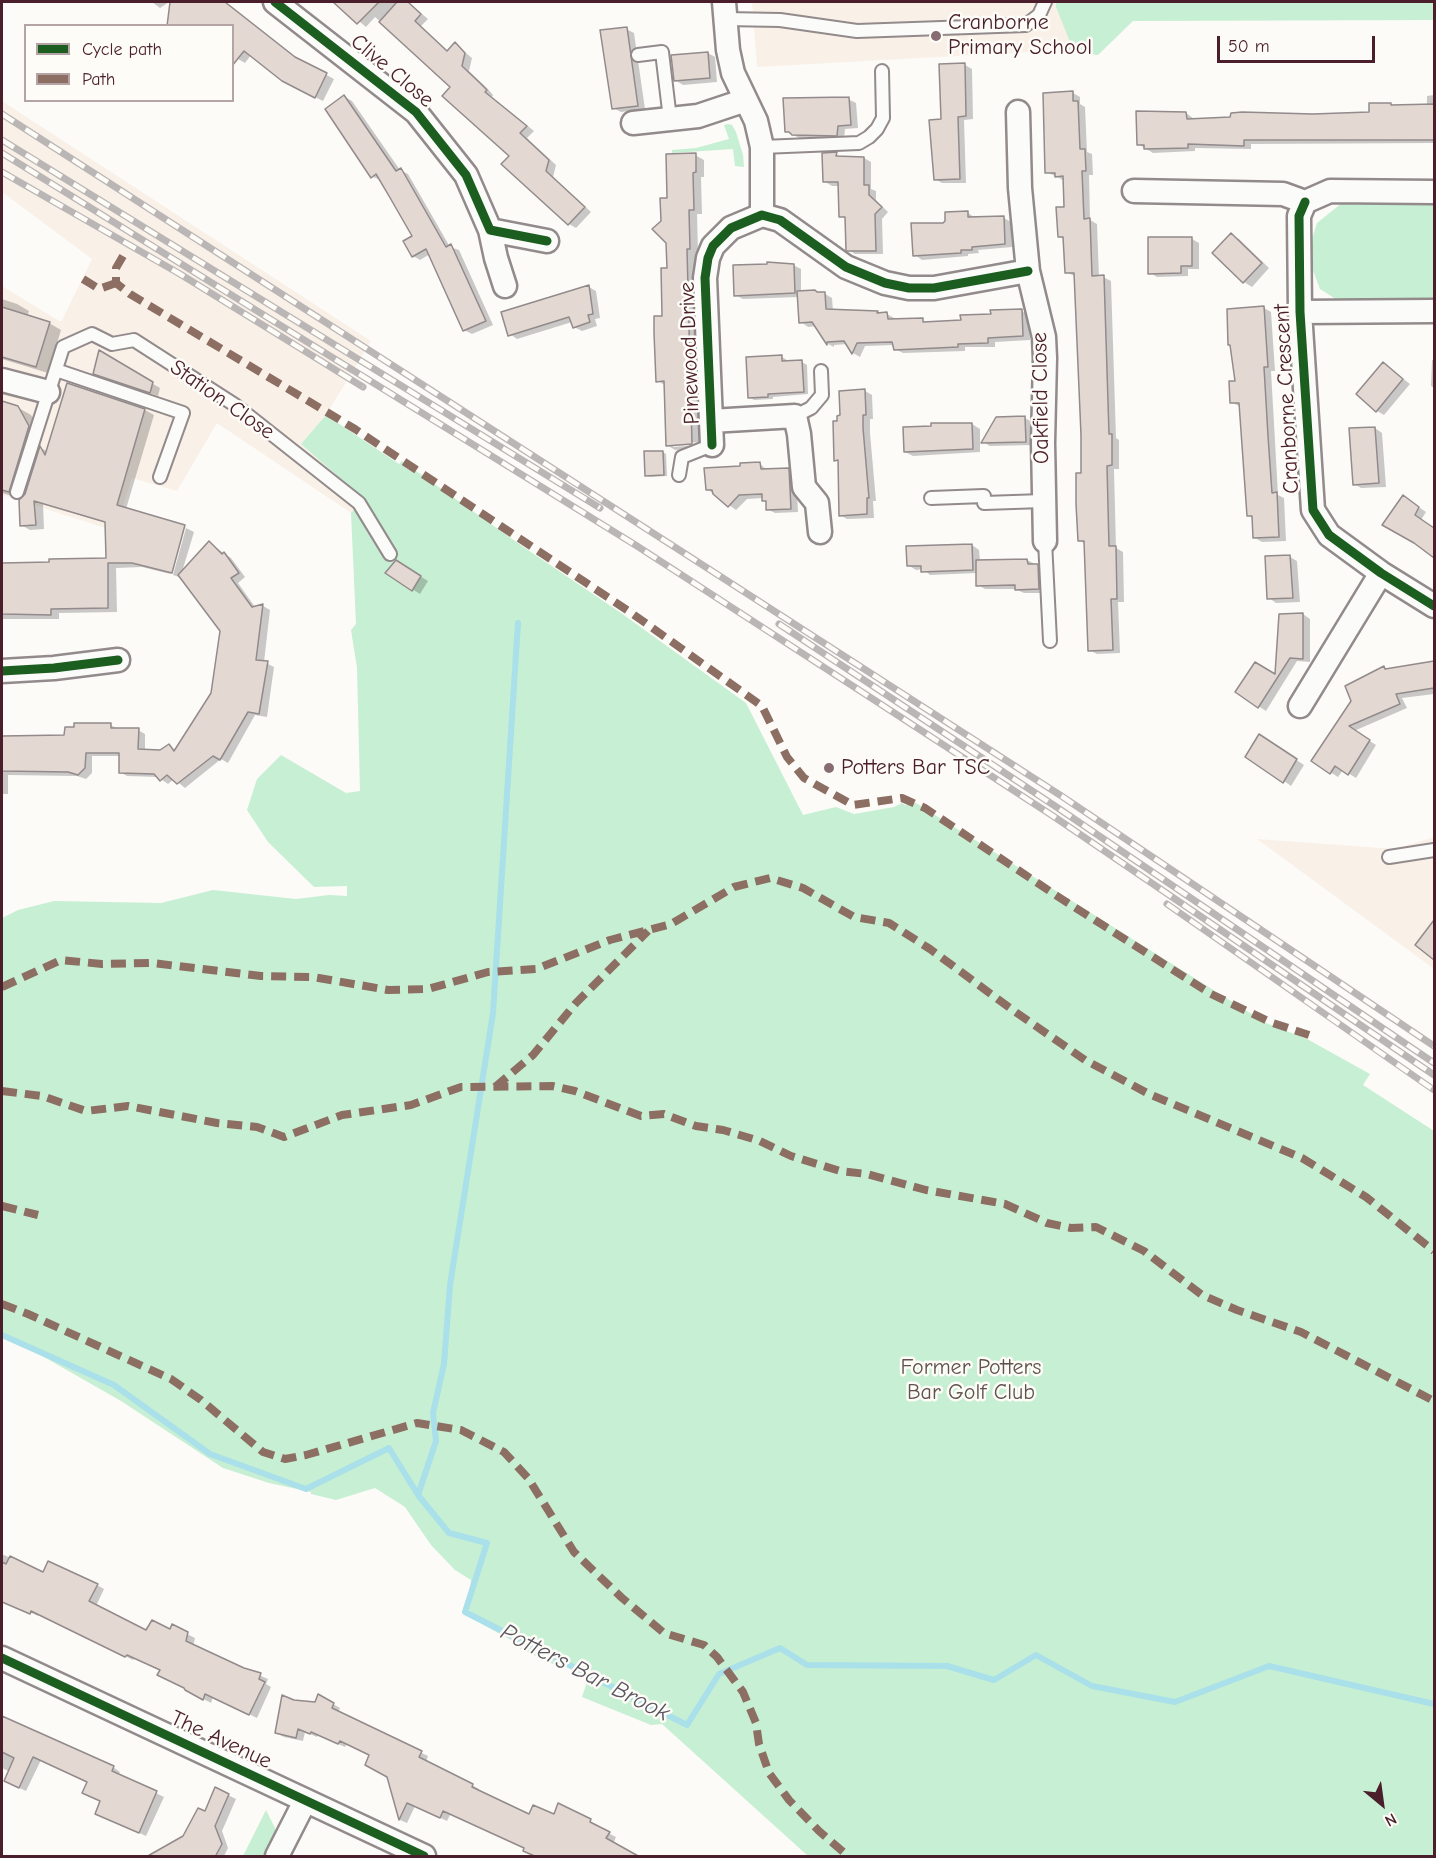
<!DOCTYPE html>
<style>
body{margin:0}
#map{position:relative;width:1436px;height:1858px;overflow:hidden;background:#fcfbf8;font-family:"Comic Neue",sans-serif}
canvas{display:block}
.frame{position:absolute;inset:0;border:3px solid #4a1f2b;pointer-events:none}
.legend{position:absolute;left:24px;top:24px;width:210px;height:78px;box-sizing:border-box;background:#fdfcf7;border:2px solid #b5a4a5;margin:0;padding:8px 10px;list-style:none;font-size:18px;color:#4a1f2b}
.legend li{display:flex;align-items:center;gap:12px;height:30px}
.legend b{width:30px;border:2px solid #b5a4a5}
.north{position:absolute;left:1352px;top:1774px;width:60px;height:60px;-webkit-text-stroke:4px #fdfcf7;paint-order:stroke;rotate:151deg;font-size:16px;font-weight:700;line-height:24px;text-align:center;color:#4a1f2b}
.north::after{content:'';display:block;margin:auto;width:21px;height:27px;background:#4a1f2b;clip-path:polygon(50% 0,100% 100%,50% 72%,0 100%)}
.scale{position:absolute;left:1217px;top:36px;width:158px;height:27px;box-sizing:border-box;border:3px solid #4a1f2b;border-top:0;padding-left:8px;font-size:18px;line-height:21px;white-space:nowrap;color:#4a1f2b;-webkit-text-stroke:4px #fdfcf7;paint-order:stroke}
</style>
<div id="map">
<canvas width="1436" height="1858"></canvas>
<div class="frame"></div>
<ul class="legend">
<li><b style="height:8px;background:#1b5e20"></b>Cycle path</li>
<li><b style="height:8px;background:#8d6e63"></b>Path</li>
</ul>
<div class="north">N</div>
<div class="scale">50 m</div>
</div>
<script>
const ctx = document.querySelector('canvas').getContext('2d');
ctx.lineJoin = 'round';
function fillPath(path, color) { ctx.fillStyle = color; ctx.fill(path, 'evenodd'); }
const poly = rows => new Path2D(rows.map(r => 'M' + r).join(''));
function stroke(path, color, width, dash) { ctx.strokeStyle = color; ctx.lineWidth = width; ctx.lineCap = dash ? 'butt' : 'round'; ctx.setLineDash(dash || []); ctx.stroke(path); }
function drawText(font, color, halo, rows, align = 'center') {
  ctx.font = font + ' "Comic Neue",sans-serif'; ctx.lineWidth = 5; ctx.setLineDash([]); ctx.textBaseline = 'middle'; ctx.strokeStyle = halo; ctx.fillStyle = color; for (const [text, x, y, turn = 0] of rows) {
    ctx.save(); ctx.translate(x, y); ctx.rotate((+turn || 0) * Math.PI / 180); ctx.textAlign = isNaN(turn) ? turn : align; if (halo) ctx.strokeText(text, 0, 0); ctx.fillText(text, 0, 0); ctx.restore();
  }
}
const built = poly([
 [752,2,1131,2,1098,55,1065,50,757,67],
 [2,101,371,341,326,415,301,444,365,499,351,513,217,423,177,491,132,478,115,531,2,495,2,286,61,322,92,259,2,192],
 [1434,837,1434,969,1257,839,1395,849]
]);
const green = poly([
 [1056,2,1434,2,1434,20,1133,21,1098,55,1065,50,1070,42,1056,7],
 [728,124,732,125,736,132,743,155,744,167,735,166,733,149,672,153,672,150,696,148,729,139,724,125],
 [1342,203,1434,204,1434,305,1342,303,1320,289,1307,255,1317,223],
 [326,415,399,464,402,461,522,546,621,613,746,703,803,815,836,807,854,814,894,807,902,803,905,805,916,803,1266,1023,1307,1039,1370,1074,1363,1085,1434,1131,1434,1856,808,1856,662,1724,651,1725,582,1697,591,1670,553,1664,521,1649,511,1640,473,1619,468,1608,471,1580,455,1570,431,1545,405,1507,375,1488,336,1500,311,1494,311,1492,269,1483,223,1468,121,1401,2,1333,2,918,18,910,54,901,161,903,213,890,296,899,329,895,347,896,347,886,314,887,268,842,247,810,257,779,281,755,346,793,360,791,357,668,351,630,356,624,351,513,364,499,301,444],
 [266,1810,275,1828,276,1836,265,1856,243,1856]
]);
const shadow = poly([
 [152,2,169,2,160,8],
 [172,2,224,2,230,5,301,61,334,79,323,101,291,85,251,55,245,63,238,59,232,26,168,26],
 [339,2,359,2,366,8,368,2,408,2,428,19,421,26,449,52,455,44,472,58,469,71,487,88,493,95,492,97,534,131,527,138,556,165,553,177,591,212,576,228,569,224,452,87,375,17,366,27,337,3],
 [626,29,634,33,645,109,621,112,613,108],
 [708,53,715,57,717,82,683,85,675,80],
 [965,65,972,69,973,119,964,120,966,183,942,183,935,179,942,121],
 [1073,93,1080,97,1080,104,1085,107,1087,152,1092,154,1093,175,1089,175,1090,220,1097,224,1099,277,1103,277,1111,281,1116,438,1119,440,1119,469,1114,469,1116,548,1123,552,1124,602,1118,602,1120,653,1097,654,1089,650,1085,544,1079,540,1082,474,1076,277,1067,272,1065,240,1059,236,1066,209,1065,181,1047,172],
 [1434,95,1434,143,1251,144,1251,149,1195,148,1195,151,1153,153,1138,144,1186,113,1193,118,1194,120,1371,114,1391,105,1394,107,1427,106,1427,96],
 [345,97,352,101,400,170,408,174,450,247,459,250,493,325,472,334,464,330,430,254,420,260,413,256,414,236,381,180,373,177],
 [848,99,856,103,858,128,845,129,844,139,801,139,786,131],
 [836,154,843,158,864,158,871,162,871,189,876,191,876,200,888,212,882,219,883,254,855,254,848,250,846,219,841,216,840,186,832,186,824,181],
 [695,155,704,160,704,177,701,177,702,214,697,214,698,253,695,253,700,448,675,450,667,445,666,386,658,381,668,269,667,243,663,222,668,200],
 [700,442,700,445,673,447,673,444],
 [967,212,975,218,1004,218,1011,222,1012,247,978,250,979,253,968,254,968,256,922,260,915,255,943,224],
 [1232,235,1239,239,1269,268,1252,287,1244,282,1214,253],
 [1192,239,1199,243,1199,269,1188,269,1188,276,1157,277,1150,273],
 [783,263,793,265,801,269,801,292,825,294,832,298,833,311,877,312,887,314,894,318,895,320,922,320,927,323,962,321,1021,311,1029,315,1030,340,995,342,995,347,965,347,965,351,903,353,895,349,894,345,865,346,860,357,853,353,848,344,834,345,834,347,828,344,817,326,808,327,801,322,799,297,743,299,735,295,734,267],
 [589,287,596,291,600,318,595,319,597,326,582,331,574,327,572,322,517,339,510,334],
 [2,299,17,304,29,311,27,317,49,323,61,330,48,373,2,359],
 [1264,308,1271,312,1275,371,1271,371,1275,441,1278,495,1284,498,1286,541,1262,542,1255,538,1253,518,1248,515,1241,407,1231,402,1236,382],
 [100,353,160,388,158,396,94,373],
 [782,357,787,360,787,362,802,362,807,365,808,394,773,397,773,399,754,400,749,397],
 [1432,360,1434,360,1434,388,1431,386],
 [1384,364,1410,384,1384,415,1377,411],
 [68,385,145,410,154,415,126,509,184,526,170,574,142,567,116,568,117,612,59,613,59,619,2,619,2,564,51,564,107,560,107,523,43,504,44,529,30,530,21,525,26,495,41,448,48,452],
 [865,391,872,395,873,419,870,419,870,433,876,501,873,501,874,518,847,519,840,515,839,462,836,460,838,422],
 [2,402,17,407,31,415,42,434,22,499,2,493],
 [1025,418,1032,422,1033,445,990,446,983,442],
 [972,424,980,429,980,452,913,456,905,452,932,428,933,425],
 [1375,428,1382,433,1386,487,1361,488,1354,484],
 [663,452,666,454,667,476,650,477,646,475],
 [760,464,767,470,788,469,796,473,798,512,775,513,767,509,767,502,763,498,747,499,736,510,707,489,741,467],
 [1410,501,1426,512,1421,520,1434,529,1434,555,1415,542],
 [186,528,194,532,182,572,209,543,231,558,245,577,238,583,255,607,263,606,270,610,264,662,274,667,267,717,255,715,228,763,221,759,185,788,174,779,168,784,158,777,127,776,120,772,120,756,92,756,92,773,86,779,77,776,8,775,8,794,2,794,2,737,66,737,110,725,119,729,138,730,145,734,145,751,161,752,169,746,176,750,212,694,221,630,182,578,173,575],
 [972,545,979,550,980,561,1027,560,1045,569,1046,593,1024,593,1015,589,985,589,978,585,977,573,930,575,923,569,916,570,908,565],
 [1290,557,1297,561,1300,602,1276,603,1269,598],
 [396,561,428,581,420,594,412,589],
 [1303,614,1310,619,1310,662,1297,661,1266,711,1237,692,1276,676,1281,615],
 [1434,663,1434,694,1402,698,1407,708,1354,731,1376,745,1356,778,1343,770,1338,777,1313,761,1384,668,1388,670],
 [1266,740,1304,765,1291,786,1284,781],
 [2,1554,43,1574,97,1585,104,1589,96,1606,147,1632,171,1631,187,1634,195,1638,193,1646,268,1679,266,1684,271,1687,257,1718,213,1697,211,1703,186,1690,162,1670,135,1658,133,1660,39,1614,38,1616,2,1599],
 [319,1696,340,1708,338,1713,428,1756,426,1762,472,1785,479,1789,478,1792,529,1816,590,1821,597,1825,596,1827,616,1837,613,1844,526,1848,451,1813,447,1821,415,1806,407,1823,400,1820,389,1776,371,1755,347,1744,345,1747,318,1735,317,1737,305,1732,303,1741,284,1737,276,1733,293,1701,316,1703],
 [3,1719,113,1767,120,1772,118,1775,164,1797,146,1836,104,1817,102,1801,89,1782,41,1760,26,1791,13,1785,10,1772,2,1768,2,1723],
 [216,1789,236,1799,222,1831,228,1848,224,1856,165,1856,205,1813]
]);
const stream = poly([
 [2,1335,114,1385,210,1454,306,1489,389,1448,418,1495,449,1533,487,1543,465,1612,687,1725,719,1674,780,1648,807,1665,947,1666,994,1680,1036,1655,1092,1686,1175,1702,1269,1666,1434,1704],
 [418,1495,436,1441,433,1413,444,1364,450,1285,493,1013,518,623]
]);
const building = poly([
 [170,2,225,2,295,57,327,73,315,98,282,81,244,51,232,66,232,26,167,26,170,2],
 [333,2,379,2,357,24,333,2],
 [397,2,408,2,421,14,415,21,447,51,455,42,465,53,462,66,480,83,487,90,485,92,527,126,520,133,549,160,546,171,585,207,568,225,501,164,509,156,442,96,450,87,379,22,397,2],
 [627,27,638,106,612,109,600,30,627,27],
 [708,52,710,78,674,81,671,55,708,52],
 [965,63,966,116,958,117,960,179,934,180,929,120,941,119,939,64,965,63],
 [1073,91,1073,101,1078,101,1080,149,1085,149,1086,171,1082,171,1084,219,1090,218,1092,276,1104,275,1109,434,1112,434,1112,465,1107,466,1109,546,1116,546,1117,599,1111,599,1113,650,1088,651,1084,541,1078,541,1076,504,1076,473,1081,473,1081,435,1074,273,1065,273,1063,237,1058,237,1056,207,1064,207,1063,176,1055,177,1055,173,1045,173,1043,93,1073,91],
 [344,95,396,171,401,168,446,247,451,244,486,321,463,331,426,249,412,257,403,241,412,236,389,196,376,174,371,178,325,109,344,95],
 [849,97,851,125,838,126,837,136,792,135,789,132,785,132,783,98,849,97],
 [1369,103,1391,103,1391,105,1434,104,1434,140,1244,140,1244,146,1188,144,1188,148,1144,149,1144,145,1137,145,1136,111,1186,112,1187,119,1230,117,1231,113,1242,112,1313,114,1369,112,1369,103],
 [837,152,836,156,864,157,864,185,869,185,869,195,882,207,875,214,876,251,846,251,845,217,839,217,838,182,823,182,822,153,837,152],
 [696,153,696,172,693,173,694,210,689,210,690,249,687,249,692,444,666,446,664,381,656,382,654,333,654,316,662,316,661,268,667,268,666,243,652,229,661,221,660,198,667,198,666,154,696,153],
 [968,211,968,217,1004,216,1005,244,972,247,972,250,961,250,961,253,913,256,911,223,943,223,945,221,945,212,968,211],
 [1231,233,1262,263,1243,283,1212,253,1231,233],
 [1148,237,1192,237,1192,266,1181,266,1181,273,1148,274,1148,237],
 [767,262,794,264,795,293,734,296,733,265,767,264,767,262],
 [589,285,593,314,588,315,590,322,573,328,569,317,508,336,501,312,589,285],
 [815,290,817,292,825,292,826,309,878,311,877,313,887,312,888,319,923,318,923,322,961,320,960,315,991,314,990,310,1022,309,1023,336,988,338,988,343,958,344,958,347,894,350,892,342,857,343,852,354,844,341,827,342,827,345,812,322,799,323,797,291,815,290],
 [1264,306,1268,367,1264,367,1268,436,1272,493,1277,492,1279,537,1253,538,1252,516,1247,516,1239,403,1230,403,1229,381,1235,381,1230,345,1228,345,1227,309,1264,306],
 [2,307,50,322,36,367,2,357,2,307],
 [99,350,153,382,150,393,93,374,99,350],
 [782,355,782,361,802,360,804,392,768,394,768,397,748,398,746,357,782,355],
 [1383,362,1403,379,1376,412,1356,394,1383,362],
 [67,383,145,409,117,505,185,525,172,573,132,563,108,563,108,608,51,609,51,615,2,614,2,563,49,562,49,559,106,558,105,522,34,501,36,525,20,526,19,500,25,494,40,446,45,455,67,383],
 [865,389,866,415,863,415,863,428,869,498,867,498,867,514,839,516,838,460,834,461,833,421,837,421,837,416,840,415,839,391,865,389],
 [2,401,18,406,29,426,9,492,2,490,2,401],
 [1025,416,1026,442,981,443,996,417,1025,416],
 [931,423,972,423,973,449,904,452,903,427,931,426,931,423],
 [1375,427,1379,483,1353,485,1349,428,1375,427],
 [644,451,663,451,664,475,645,476,644,451],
 [760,462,761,469,789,468,791,509,766,510,766,501,762,501,762,494,739,495,728,507,713,494,712,490,706,490,704,468,740,466,740,463,760,462],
 [1403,495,1419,507,1415,515,1434,528,1434,558,1414,543,1382,525,1403,495],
 [209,541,222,554,224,552,239,573,231,578,252,607,263,604,256,660,268,661,259,714,248,712,220,760,213,756,177,784,167,775,160,781,154,774,119,773,119,753,86,753,85,768,78,775,68,772,2,771,2,736,64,735,65,727,74,727,74,723,111,723,111,728,139,728,138,749,160,750,169,744,174,751,211,693,220,631,178,575,209,541],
 [972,544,973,570,921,572,921,566,907,566,906,546,972,544],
 [1290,555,1293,598,1267,599,1265,556,1290,555],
 [1027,559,1028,564,1038,564,1039,589,1015,590,1015,585,976,586,976,560,1027,559],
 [396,560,421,576,412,591,385,573,396,560],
 [1303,613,1303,659,1290,658,1258,708,1235,692,1255,662,1275,674,1279,614,1303,613],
 [1434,661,1434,688,1396,694,1400,704,1349,726,1370,740,1348,775,1335,766,1330,774,1311,761,1351,701,1345,686,1384,666,1385,669,1434,661],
 [1259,734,1297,759,1283,783,1245,757,1259,734],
 [1434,920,1434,960,1415,945,1434,920],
 [10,1556,43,1572,48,1561,98,1584,89,1601,146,1630,152,1620,170,1629,172,1624,188,1632,186,1641,244,1668,261,1673,259,1679,265,1682,249,1715,205,1694,203,1700,185,1690,184,1688,157,1675,160,1670,127,1655,125,1657,31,1611,30,1614,2,1602,2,1562,6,1564,10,1556],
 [318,1694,334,1703,332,1708,422,1751,419,1757,473,1784,472,1787,529,1814,533,1805,554,1814,558,1803,591,1819,590,1822,610,1832,606,1838,640,1857,537,1857,523,1851,524,1848,443,1811,440,1818,407,1803,399,1820,387,1777,365,1765,369,1755,340,1741,338,1744,311,1732,310,1734,298,1729,296,1738,275,1733,282,1695,294,1700,315,1702,318,1694],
 [2,1716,114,1766,112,1771,157,1791,139,1833,95,1814,100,1801,82,1793,87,1782,33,1757,19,1788,4,1781,14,1758,2,1752,2,1716],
 [215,1787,229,1794,215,1826,222,1844,215,1857,146,1857,183,1836,198,1808,205,1811,215,1787]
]);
const lane = poly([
 [725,19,780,20,857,31,1026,25,1039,15,1045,2],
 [638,55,662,52,670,119],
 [762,147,859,143,869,137,877,129,883,118,882,71],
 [56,370,183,413,160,477],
 [795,416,811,408,822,395,821,371],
 [679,475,682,457,712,445],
 [17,492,63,347,92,334,112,344,134,340,235,405,359,503,390,554],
 [931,498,984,496,984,503,1043,501],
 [1045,541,1050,641],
 [1389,857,1434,850]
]);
const street = poly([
 [275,2,416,112,466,175,490,230,547,241],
 [724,2,728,50,733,73,756,121,762,147,762,215],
 [1018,112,1020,188,1028,271,1044,337,1045,358,1043,443,1045,541],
 [633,123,698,116,746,100],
 [1134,191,1283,194,1305,202,1330,191,1434,192],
 [1305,202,1299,216,1300,312,1313,510,1329,535,1381,573,1434,606],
 [490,230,496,258,505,286],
 [1300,312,1434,311],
 [2,380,48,392],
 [711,421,795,416,799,434,804,487,817,503,820,532],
 [712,445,705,278,708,258,713,246,731,228,762,215,780,220,846,267,885,283,909,288,934,288,1028,271],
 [2,671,54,668,118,660],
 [1300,706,1381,573],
 [2,1658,424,1856],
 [277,1856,305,1801]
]);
const rail = poly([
 [2,114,1063,797,1434,1046],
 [2,140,600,508],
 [2,153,637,546,1053,816,1434,1075],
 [2,172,180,274,363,387],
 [779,624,1058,808,1434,1063],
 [1167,904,1434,1090]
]);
const quiet = poly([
 [123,256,116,268,116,283,130,294,355,429,630,612,762,706,787,757,804,778,853,805,902,798,925,808,1057,896,1211,994,1270,1022,1309,1035],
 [83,279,99,289,116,283],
 [2,987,61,960,102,964,152,963,261,976,313,977,388,990,428,989,488,972,536,969,610,940,671,924,734,887,770,878,803,888,854,917,889,923,930,949,1014,1011,1085,1060,1149,1094,1302,1158,1366,1197,1434,1251],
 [495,1087,533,1055,576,1003,648,931],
 [2,1091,42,1096,86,1111,128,1106,217,1123,257,1127,284,1137,342,1115,411,1105,461,1087,552,1086,575,1091,641,1116,664,1114,696,1126,723,1130,760,1141,791,1156,840,1171,867,1174,926,1190,1005,1204,1047,1223,1071,1228,1096,1227,1144,1251,1202,1295,1237,1310,1301,1332,1434,1401],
 [2,1206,38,1215],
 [2,1304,28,1314,171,1379,201,1400,263,1452,285,1459,306,1455,417,1423,461,1430,504,1452,528,1478,574,1552,621,1597,664,1633,704,1645,717,1657,743,1692,756,1723,759,1744,769,1773,789,1800,819,1831,848,1856]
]);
const cycleway = poly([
 [275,2,416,112,466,175,490,230,547,241],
 [1305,202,1299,216,1300,312,1313,510,1329,535,1381,573,1434,606],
 [712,445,705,278,708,258,713,246,731,228,762,215,780,220,846,267,885,283,909,288,934,288,1028,271],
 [2,671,54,668,118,660],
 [2,1658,424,1856]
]);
const markers = [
 [936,36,6,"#886c73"],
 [829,768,6,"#886c73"]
];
const poiNames = [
 ["Cranborne",948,23],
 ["Primary School",948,48],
 ["Potters Bar TSC",841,768]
];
const streetNames = [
 ["Clive Close",392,71,40],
 ["Pinewood Drive",690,353,-92],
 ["Oakfield Close",1041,398,-91],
 ["Cranborne Crescent",1287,399,-93],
 ["Station Close",222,400,35],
 ["The Avenue",221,1740,25]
];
const parkNames = [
 ["Former Potters",971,1368],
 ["Bar Golf Club",971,1393]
];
const waterNames = [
 ["Potters Bar Brook",585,1673,27]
];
fillPath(built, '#f9f0e8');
fillPath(green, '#c7efd3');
fillPath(shadow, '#0003');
stroke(stream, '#a9e0e9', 6);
fillPath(building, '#e3d9d2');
stroke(building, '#928a8b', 1.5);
stroke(lane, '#928a8b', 16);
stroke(street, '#928a8b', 27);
stroke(lane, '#fbfbf9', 12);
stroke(street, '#fbfbf9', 22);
stroke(rail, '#bbb6b6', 7);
stroke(rail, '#fdfcf7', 4.5, [14]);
stroke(quiet, '#8d6e63', 8, [15, 8]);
stroke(cycleway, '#1b5e20', 9);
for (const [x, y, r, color] of markers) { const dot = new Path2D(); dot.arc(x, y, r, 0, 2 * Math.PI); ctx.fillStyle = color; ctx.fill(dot); stroke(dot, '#fdfcf7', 2); }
drawText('22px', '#4a1f2b', '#fdfcf7', poiNames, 'left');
drawText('22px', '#4a1f2b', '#fdfcf7', streetNames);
drawText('22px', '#5e514e', '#fdfcf7', parkNames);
drawText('italic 24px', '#5c5562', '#fdfcf7', waterNames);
</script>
